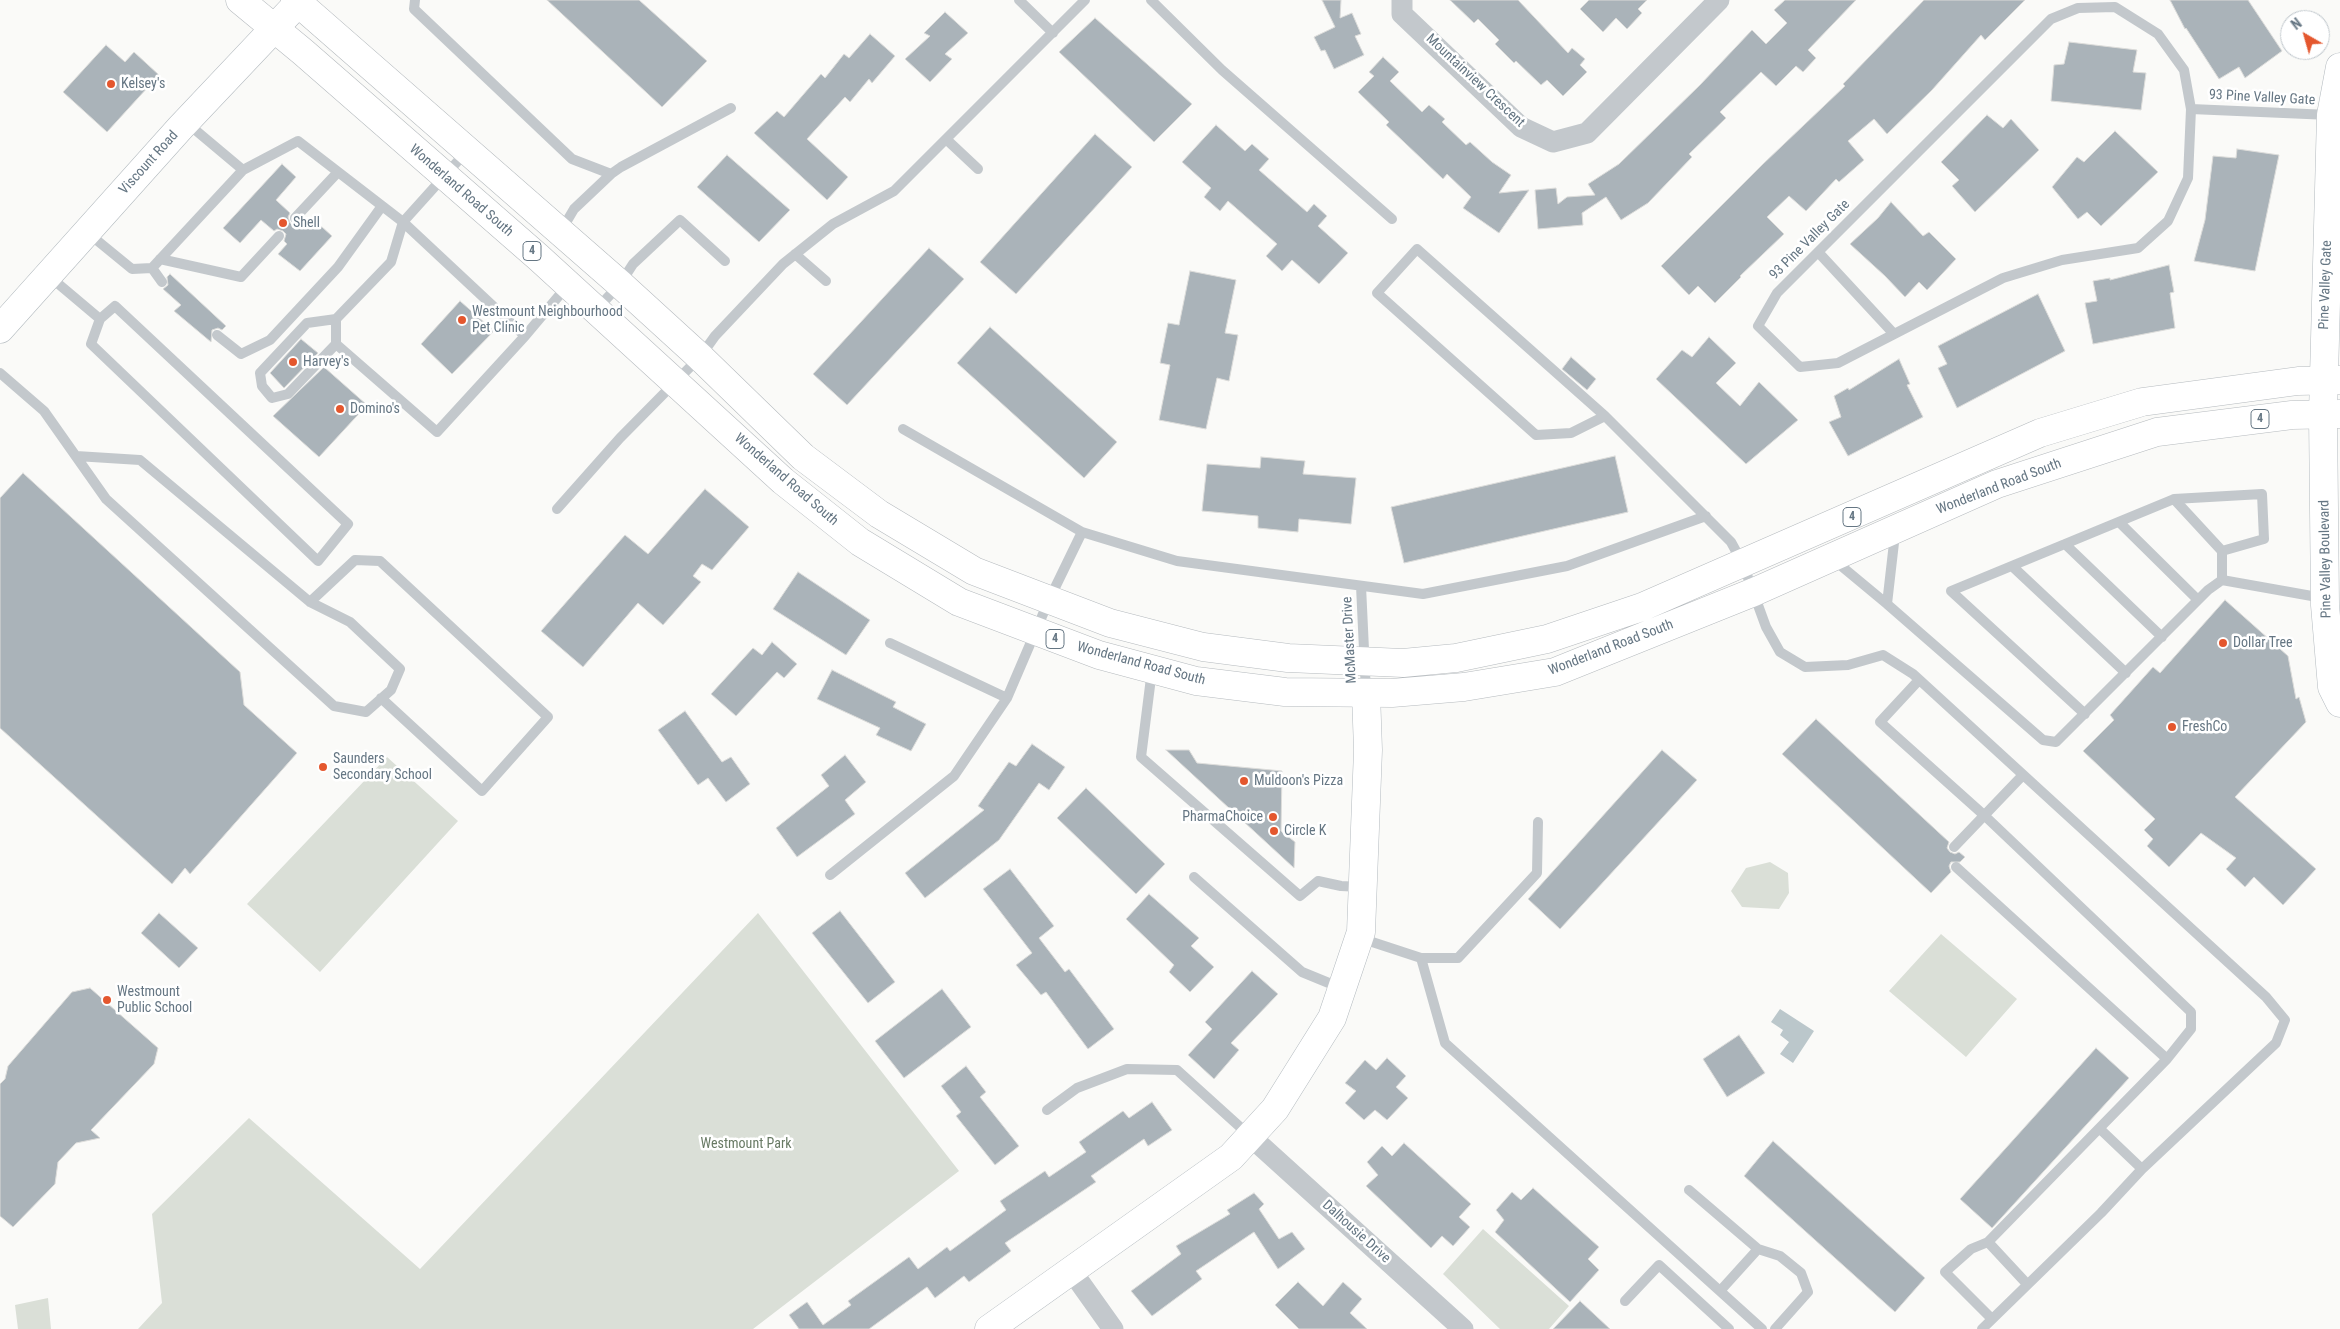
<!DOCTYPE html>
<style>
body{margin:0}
#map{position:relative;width:2340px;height:1329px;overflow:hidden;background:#fafaf8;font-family:"Roboto Condensed",sans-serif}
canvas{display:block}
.north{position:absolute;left:2280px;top:10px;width:50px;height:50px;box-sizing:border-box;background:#fff;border:1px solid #c1c8cd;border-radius:50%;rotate:322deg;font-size:14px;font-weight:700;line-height:20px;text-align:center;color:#657683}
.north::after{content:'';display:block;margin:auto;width:18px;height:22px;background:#e4572e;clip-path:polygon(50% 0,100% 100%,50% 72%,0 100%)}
</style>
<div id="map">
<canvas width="2340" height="1329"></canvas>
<div class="north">N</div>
</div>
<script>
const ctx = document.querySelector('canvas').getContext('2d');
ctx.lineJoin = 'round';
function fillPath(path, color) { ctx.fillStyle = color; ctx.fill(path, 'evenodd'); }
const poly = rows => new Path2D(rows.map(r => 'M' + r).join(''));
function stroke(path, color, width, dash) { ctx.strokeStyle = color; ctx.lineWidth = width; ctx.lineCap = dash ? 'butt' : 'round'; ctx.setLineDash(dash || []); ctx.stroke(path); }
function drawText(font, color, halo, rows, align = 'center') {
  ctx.font = font + ' "Roboto Condensed",sans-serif'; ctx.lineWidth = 5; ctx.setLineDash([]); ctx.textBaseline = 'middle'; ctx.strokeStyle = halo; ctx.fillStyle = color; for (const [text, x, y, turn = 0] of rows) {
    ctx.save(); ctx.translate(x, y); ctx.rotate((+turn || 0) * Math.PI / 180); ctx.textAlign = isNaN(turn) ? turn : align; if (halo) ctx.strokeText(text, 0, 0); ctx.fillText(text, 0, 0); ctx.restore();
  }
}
const green = poly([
 [387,757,458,821,320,972,247,904],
 [1770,862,1788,873,1789,893,1779,909,1742,907,1731,891,1746,868],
 [758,913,959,1171,753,1329,138,1329,162,1303,152,1214,249,1118,420,1269],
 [1941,934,2017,999,1966,1057,1889,991],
 [1483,1229,1569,1306,1549,1329,1500,1329,1443,1274],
 [48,1298,51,1329,18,1329,15,1305]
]);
const water = poly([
 [1780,1009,1814,1031,1793,1063,1780,1054,1789,1042,1780,1035,1783,1030,1771,1022]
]);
const building = poly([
 [547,0,639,0,707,61,662,107,547,0],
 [1322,0,1341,0,1340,18,1352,13,1361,34,1355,36,1364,55,1334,69,1325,50,1321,51,1314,37,1335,27,1322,0],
 [1450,0,1518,0,1568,53,1572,48,1585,59,1580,65,1587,72,1563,96,1547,80,1541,85,1516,61,1514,63,1495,44,1499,40,1478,19,1474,23,1450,0],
 [1589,0,1647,0,1638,9,1642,13,1627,29,1616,18,1603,32,1580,9,1589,0],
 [1785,0,1856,0,1808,50,1816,58,1803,72,1796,66,1776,86,1761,72,1720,112,1726,118,1689,154,1692,157,1648,203,1621,220,1606,197,1582,213,1583,225,1538,229,1535,190,1556,188,1558,204,1567,197,1595,195,1588,184,1619,164,1700,85,1752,30,1766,44,1787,23,1774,10,1785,0],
 [1924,0,2025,0,1985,40,1981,35,1932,90,1887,134,1874,119,1848,141,1864,160,1839,182,1836,179,1806,211,1789,196,1767,217,1784,234,1740,276,1741,277,1715,303,1698,286,1689,295,1661,266,1763,164,1845,86,1843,84,1924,0],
 [2170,0,2248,0,2282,51,2245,78,2239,67,2219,79,2186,28,2185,29,2170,0],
 [945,12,968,33,945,54,952,59,930,82,905,59,930,36,924,33,945,12],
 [1095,18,1192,104,1154,142,1059,52,1095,18],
 [870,34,895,56,872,83,869,79,850,102,845,97,807,139,848,177,827,200,754,133,777,111,784,117,821,74,825,78,844,54,849,58,870,34],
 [2069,42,2137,50,2133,72,2146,73,2141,110,2051,101,2054,65,2064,64,2069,42],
 [106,45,125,62,134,52,159,75,107,132,63,92,106,45],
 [1383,57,1399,72,1390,81,1422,112,1429,105,1445,119,1442,122,1466,145,1470,142,1492,162,1511,175,1499,193,1529,190,1499,233,1463,208,1471,197,1447,174,1443,179,1386,125,1389,122,1358,92,1374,76,1369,72,1383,57],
 [1987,115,2003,128,2011,119,2039,150,1975,212,1952,186,1959,180,1941,162,1987,115],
 [1216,125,1245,151,1252,144,1269,159,1259,170,1307,212,1314,204,1327,216,1318,226,1348,253,1319,284,1292,260,1282,271,1266,256,1277,244,1228,201,1220,211,1204,197,1211,188,1182,162,1216,125],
 [2115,131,2158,172,2101,226,2087,212,2078,219,2052,187,2077,157,2084,162,2115,131],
 [1095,134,1132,167,1016,294,980,262,1095,134],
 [2237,149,2279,155,2255,271,2194,261,2205,220,2213,156,2236,158,2237,149],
 [727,155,790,210,759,242,697,187,727,155],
 [282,164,296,177,276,200,290,213,288,217,290,223,294,225,300,223,304,226,311,217,332,236,300,271,278,254,287,244,284,241,286,234,283,231,277,229,274,231,261,220,240,243,223,228,282,164],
 [1891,202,1923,236,1929,232,1956,259,1927,290,1919,282,1905,297,1885,276,1850,244,1878,218,1891,202],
 [929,248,964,279,847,405,813,374,929,248],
 [2169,265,2174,292,2170,293,2175,328,2093,344,2085,303,2097,301,2093,281,2110,278,2110,280,2169,265],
 [1190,271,1236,280,1225,333,1238,335,1229,381,1217,378,1206,429,1159,420,1170,365,1160,363,1168,323,1179,325,1190,271],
 [170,274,226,326,222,330,218,328,212,330,211,342,174,311,181,305,163,289,168,285,167,277,170,274],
 [2038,294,2065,351,1957,408,1938,368,1947,364,1938,346,2038,294],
 [460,301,494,331,452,374,421,344,460,301],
 [990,327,1117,442,1084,478,957,363,990,327],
 [1709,337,1736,363,1716,383,1740,406,1759,382,1798,420,1746,464,1656,379,1682,350,1692,357,1709,337],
 [301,339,318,353,284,388,270,373,301,339],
 [1571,357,1596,379,1587,390,1562,369,1571,357],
 [1899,359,1910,384,1907,385,1923,417,1848,456,1829,422,1841,417,1834,396,1848,388,1849,390,1899,359],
 [324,367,367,405,319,457,273,416,324,367],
 [1615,456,1628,512,1404,563,1391,507,1615,456],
 [1261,457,1305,461,1303,474,1356,478,1351,524,1299,519,1298,532,1258,528,1258,516,1202,511,1207,464,1260,468,1261,457],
 [23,473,240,672,244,705,297,753,190,874,185,868,172,884,0,728,0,498,23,473],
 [705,489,749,527,712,570,702,564,693,576,701,582,663,625,638,603,583,667,541,631,625,535,648,554,705,489],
 [798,572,870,620,846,655,773,609,798,572],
 [2225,600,2288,656,2296,699,2299,697,2306,722,2235,797,2316,869,2283,905,2254,877,2245,887,2226,869,2236,858,2201,833,2169,867,2147,846,2153,839,2144,830,2155,819,2083,751,2114,720,2110,715,2153,667,2160,673,2225,600],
 [772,642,797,664,784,678,777,672,736,716,711,694,753,648,762,655,772,642],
 [832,670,896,702,893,707,926,724,911,751,876,735,880,728,817,699,832,670],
 [685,711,722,762,731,757,750,784,726,802,708,778,698,785,658,730,685,711],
 [1816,719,1949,842,1947,848,1950,852,1955,854,1959,852,1965,857,1960,862,1951,862,1949,866,1951,872,1931,893,1782,754,1816,719],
 [1032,744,1065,767,1049,790,1039,783,999,840,925,898,905,873,984,810,978,806,1009,762,1016,766,1032,744],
 [1166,750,1189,750,1197,763,1282,771,1281,831,1295,842,1294,868,1166,750],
 [1662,750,1697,780,1560,929,1528,899,1662,750],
 [845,755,866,782,845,800,855,814,797,857,776,828,829,786,821,775,845,755],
 [1086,788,1165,864,1136,894,1057,818,1086,788],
 [1010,869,1054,926,1039,938,1065,972,1069,969,1114,1029,1088,1049,1046,992,1041,995,1016,965,1032,953,983,889,1010,869],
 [1149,894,1199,938,1191,946,1214,967,1190,992,1169,972,1174,965,1126,919,1149,894],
 [840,911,895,982,868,1003,812,933,840,911],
 [159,913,198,948,179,968,141,933,159,913],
 [1252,971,1278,994,1231,1043,1239,1050,1214,1079,1188,1055,1212,1029,1205,1022,1252,971],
 [90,988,158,1048,154,1064,91,1130,100,1138,76,1143,58,1162,55,1184,13,1227,0,1216,0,1084,5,1079,8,1066,72,992,90,988],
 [942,989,971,1027,904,1078,875,1041,942,989],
 [1739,1035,1765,1073,1727,1097,1703,1059,1739,1035],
 [2096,1048,2129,1078,1992,1228,1960,1199,2096,1048],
 [1387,1058,1406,1076,1396,1087,1408,1098,1387,1120,1375,1110,1364,1120,1345,1103,1356,1091,1345,1083,1365,1060,1376,1070,1387,1058],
 [966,1066,986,1092,980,1097,1019,1146,995,1165,956,1116,961,1112,941,1086,966,1066],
 [1152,1102,1172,1130,1148,1146,1144,1139,1091,1176,1096,1182,1005,1243,1011,1251,969,1282,964,1276,935,1298,927,1287,869,1329,799,1329,789,1315,807,1302,823,1325,851,1305,848,1301,909,1257,918,1269,947,1247,950,1251,1006,1210,1000,1201,1045,1171,1049,1177,1086,1152,1079,1142,1123,1111,1129,1118,1152,1102],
 [1773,1141,1925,1278,1895,1312,1744,1176,1773,1141],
 [1404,1143,1471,1204,1459,1217,1470,1227,1453,1246,1442,1236,1431,1248,1366,1186,1378,1175,1367,1162,1382,1146,1392,1156,1404,1143],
 [1533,1188,1599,1247,1588,1259,1599,1270,1570,1302,1495,1232,1504,1220,1496,1210,1512,1192,1521,1200,1533,1188],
 [1254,1193,1264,1204,1259,1209,1279,1239,1292,1232,1305,1249,1278,1269,1254,1232,1196,1271,1202,1279,1152,1316,1131,1291,1181,1254,1176,1246,1230,1214,1227,1210,1254,1193],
 [1298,1282,1323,1306,1343,1282,1362,1299,1350,1313,1367,1329,1299,1329,1275,1305,1298,1282],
 [1580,1301,1610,1329,1553,1329,1580,1301]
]);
const lane = poly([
 [415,0,414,9,572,159,611,174,621,167,731,108],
 [1019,0,1053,33],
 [1151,0,1222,70,1392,219],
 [2191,109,2188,178,2168,221,2138,248,2062,260,2003,278,1838,363,1800,367,1758,326,1777,293,2051,19,2078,8,2115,7,2158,34,2184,70,2191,109,2330,115],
 [946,139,978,169],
 [243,170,298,141,403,222,525,336,568,285],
 [295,218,338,172],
 [561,231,574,209,611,174],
 [88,233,132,269,152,268,243,170,187,123],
 [1818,252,1894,334],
 [795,254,826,281],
 [160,259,241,277,279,236],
 [152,268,162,282],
 [49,276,100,319,91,344,318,561,348,524,115,306,100,319],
 [597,309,620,284,633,264,680,220,725,261],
 [217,335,241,354,270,340,338,267,382,206],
 [336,344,288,394,272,398,262,386,260,373,307,323,336,319,391,262,403,222,466,152],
 [336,344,437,432,525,336],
 [336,344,336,319],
 [0,373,44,411,106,499,334,706,366,712,391,690,400,669,350,622,310,602,140,460,76,456],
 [1605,416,1571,433,1536,435,1377,293,1417,249,1605,416,1731,542,1743,564,1766,627,1780,652,1805,667,1848,665,1883,655,1913,674,2266,997,2285,1020,2276,1043,2142,1169,2101,1213,1982,1329],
 [903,429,1082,532,1177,561,1423,594,1567,566,1706,516],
 [2174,499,2222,551],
 [557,509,620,438,700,357,715,336,783,264,833,224,894,191,1085,0],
 [2119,522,2198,600],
 [2065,544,2162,637],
 [1834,560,1887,604,1895,534],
 [2012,566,2126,673],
 [1361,586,1366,692],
 [310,602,355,560,380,561,548,717,482,791,381,698],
 [1887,604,2043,740,2056,742,2208,590,2222,580,2323,598],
 [890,643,1007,698],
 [1152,670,1141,757,1300,896,1318,881,1341,886,1361,887],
 [1919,680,1880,722,1985,816,2191,1012,2191,1029,2167,1059,1988,1242,2027,1284],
 [2085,714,1951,591,2174,499,2262,494,2264,539,2222,551,2222,580],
 [1954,847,2022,776],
 [1956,867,2167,1059],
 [830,875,954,776,1007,698,1049,600,1082,532],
 [1194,877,1302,972,1341,988],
 [1360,938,1421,958,1445,1043,1762,1329],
 [1421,958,1458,958,1537,873,1538,822],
 [1047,1110,1077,1088,1127,1069,1177,1070,1250,1136],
 [2100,1129,2142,1169],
 [1689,1190,1758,1249,1720,1291],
 [1988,1242,1971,1249,1945,1272,1992,1319],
 [1758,1249,1780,1256,1801,1273,1808,1292,1775,1329],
 [1625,1301,1659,1265,1729,1329]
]);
const street = poly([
 [1402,0,1402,14,1521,127,1553,142,1587,133,1719,0],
 [1250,1136,1463,1329],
 [1071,1270,1113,1329]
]);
const secondary = poly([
 [2340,67,2331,115,2323,414,2325,605,2332,687,2340,703],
 [0,329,180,128,301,0],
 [989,1329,1231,1157,1275,1109,1332,1018,1361,932,1368,750,1366,693]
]);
const primary = poly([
 [240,0,303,52,538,257,783,481,860,542,959,602,1099,655,1196,681,1285,692,1392,693,1464,687,1555,672,1754,592,1997,484,2157,432,2292,415,2340,414],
 [295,0,620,284,700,357,803,457,879,514,974,571,1110,623,1203,647,1288,658,1403,663,1456,658,1547,639,1642,607,2040,433,2142,402,2298,381,2340,380]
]);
const markers = [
 [111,84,5,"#e4572e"],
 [283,223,5,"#e4572e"],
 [462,320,5,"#e4572e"],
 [293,362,5,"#e4572e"],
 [340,409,5,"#e4572e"],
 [2223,643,5,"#e4572e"],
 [2172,727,5,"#e4572e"],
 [323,767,5,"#e4572e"],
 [1244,781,5,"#e4572e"],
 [1273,817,5,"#e4572e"],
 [1274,831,5,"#e4572e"],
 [107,1000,5,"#e4572e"]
];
const shields = [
 [532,251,18],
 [2260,419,18],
 [1852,517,18],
 [1055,639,18]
];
const shieldNames = [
 ["4",532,251],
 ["4",2260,419],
 ["4",1852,517],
 ["4",1055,639]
];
const streetNames = [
 ["Mountainview Crescent",1475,81,43],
 ["93 Pine Valley Gate",2262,98,3],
 ["Viscount Road",149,163,-48],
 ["Wonderland Road South",461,191,41],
 ["93 Pine Valley Gate",1810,240,-45],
 ["Pine Valley Gate",2326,285,-88],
 ["Wonderland Road South",786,480,41],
 ["Wonderland Road South",1999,487,-21],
 ["Pine Valley Boulevard",2326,559,-91],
 ["McMaster Drive",1350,640,-93],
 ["Wonderland Road South",1611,648,-21],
 ["Wonderland Road South",1141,664,15],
 ["Dalhousie Drive",1356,1232,42]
];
const poiNames = [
 ["Kelsey's",121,84],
 ["Shell",293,223],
 ["Westmount Neighbourhood",472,312],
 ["Pet Clinic",472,328],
 ["Harvey's",303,362],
 ["Domino's",350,409],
 ["Dollar Tree",2233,643],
 ["FreshCo",2182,727],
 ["Saunders",333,759],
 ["Secondary School",333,775],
 ["Muldoon's Pizza",1254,781],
 ["PharmaChoice",1263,817,"right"],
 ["Circle K",1284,831],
 ["Westmount",117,992],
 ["Public School",117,1008]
];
const parkNames = [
 ["Westmount Park",746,1144]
];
fillPath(green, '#dadfd7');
fillPath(water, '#bbc7cb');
fillPath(building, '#aab3b9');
stroke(building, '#dcdcda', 1);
stroke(secondary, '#b3babf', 29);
stroke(primary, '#b5babe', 29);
stroke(lane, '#c3c8cc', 10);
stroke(street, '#c3c8cc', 21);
stroke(secondary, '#fff', 28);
stroke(primary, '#fff', 28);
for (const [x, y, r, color] of markers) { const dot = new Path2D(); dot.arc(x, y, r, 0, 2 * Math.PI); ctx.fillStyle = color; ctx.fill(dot); stroke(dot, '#fff', 2); }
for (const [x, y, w] of shields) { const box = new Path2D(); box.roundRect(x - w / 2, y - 9.5, w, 19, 4); ctx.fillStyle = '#fff'; ctx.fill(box); stroke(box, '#657683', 1); }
drawText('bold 12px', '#657683', null, shieldNames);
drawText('14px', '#657683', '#fff', streetNames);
drawText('14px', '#657683', '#fff', poiNames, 'left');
drawText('14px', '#687a64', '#fff', parkNames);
</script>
